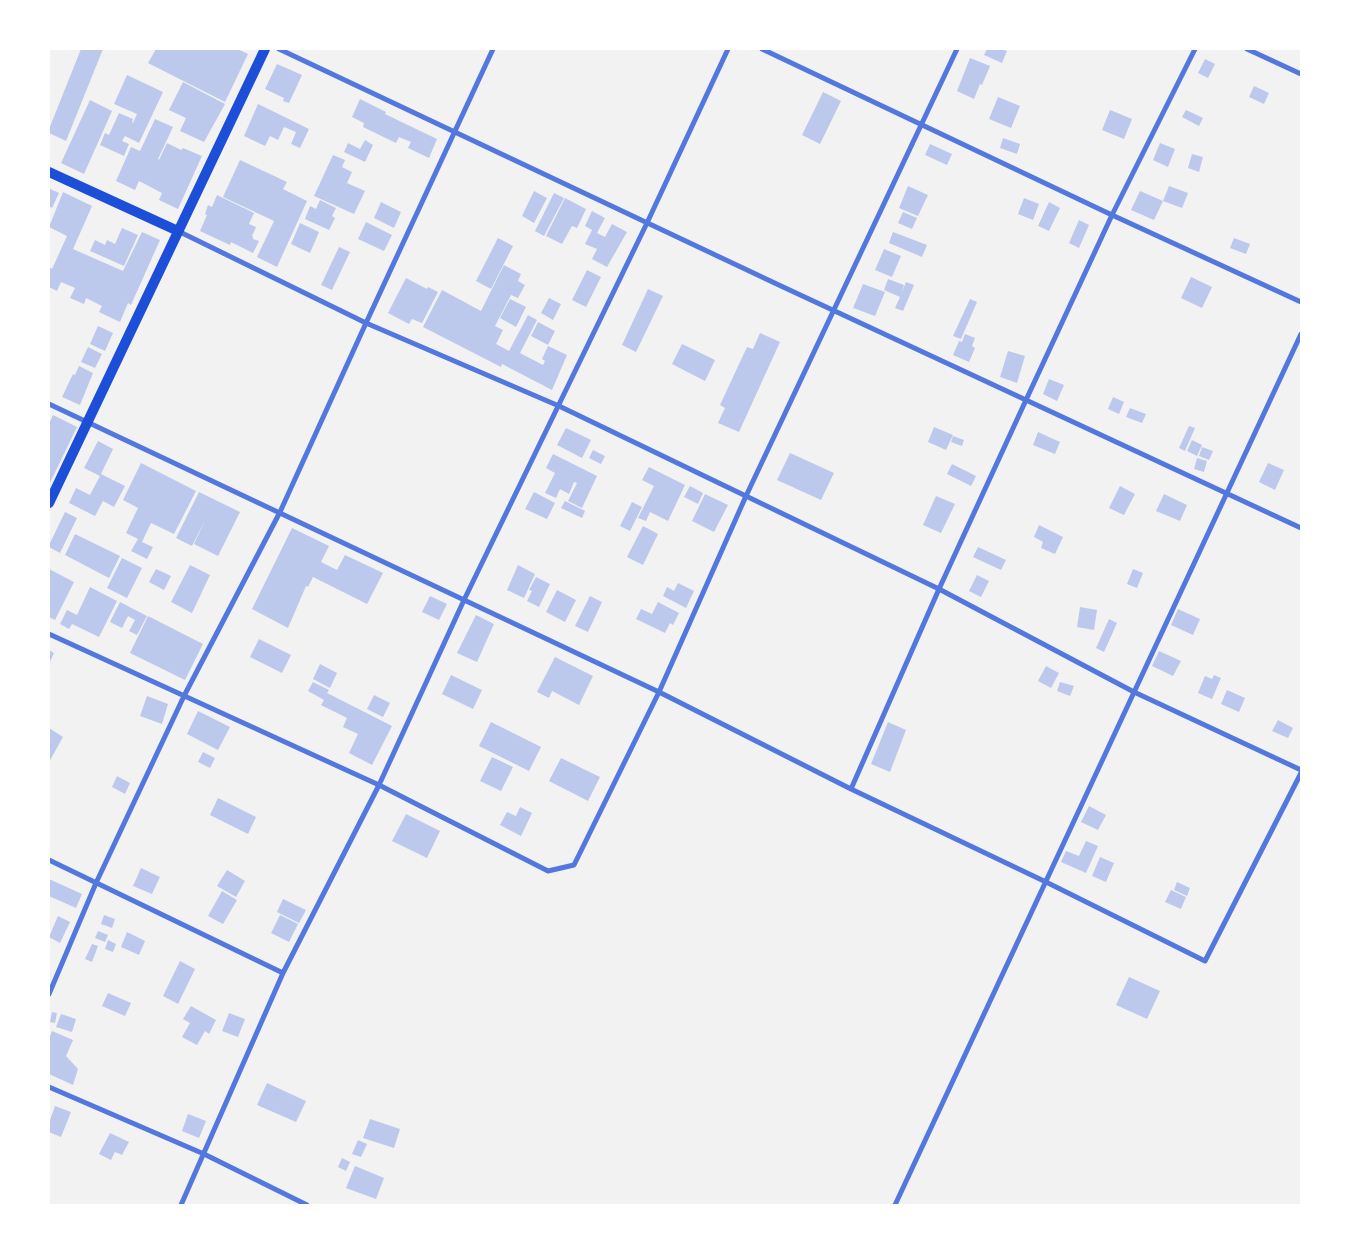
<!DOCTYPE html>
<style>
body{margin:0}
#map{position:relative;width:1350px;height:1254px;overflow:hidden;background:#f2f2f2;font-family:"Roboto Condensed",sans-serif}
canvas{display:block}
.frame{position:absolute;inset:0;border:50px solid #fff;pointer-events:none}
</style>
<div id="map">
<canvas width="1350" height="1254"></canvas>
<div class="frame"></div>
</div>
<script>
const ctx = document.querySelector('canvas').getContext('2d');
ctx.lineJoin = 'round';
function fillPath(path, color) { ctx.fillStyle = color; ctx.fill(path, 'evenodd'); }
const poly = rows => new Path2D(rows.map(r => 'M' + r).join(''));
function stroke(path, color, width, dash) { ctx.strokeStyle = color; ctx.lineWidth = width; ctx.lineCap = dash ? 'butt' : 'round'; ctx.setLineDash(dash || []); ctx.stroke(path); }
const building = poly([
 [81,49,103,49,66,141,49,133,49,129],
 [156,49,237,49,248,54,225,102,148,63],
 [987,49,1002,49,1007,51,1002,63,984,55],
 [970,58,990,66,982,85,980,84,974,99,957,91],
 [1205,59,1215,64,1208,78,1198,73],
 [277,64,302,75,289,103,283,101,284,98,265,89],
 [127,75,163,92,139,143,125,136,122,141,129,144,124,156,100,145,105,133,109,135,119,113,133,119,132,122,133,123,137,114,114,104],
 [183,82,225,104,204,142,180,131,186,118,169,110],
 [1254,86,1269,93,1264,104,1249,97],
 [823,92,841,101,820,144,802,135],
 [998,97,1020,106,1011,128,989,119],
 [360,99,386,112,385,114,437,139,429,158,408,148,411,142,399,137,396,143,363,127,364,123,352,117],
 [90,100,112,111,84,174,61,163],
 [258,104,309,129,300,148,291,144,296,132,284,127,278,140,270,136,265,146,244,136],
 [1110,110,1132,119,1124,139,1102,130],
 [1186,110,1203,118,1199,126,1182,117],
 [155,119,173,127,158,159,159,160,167,143,181,150,183,148,202,156,178,209,159,200,162,193,139,181,135,190,116,181,131,147,140,151],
 [1003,138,1020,144,1017,154,1000,148],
 [365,140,373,145,365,162,344,152,348,143,360,149],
 [1160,143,1175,149,1168,167,1153,160],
 [930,144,952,154,947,165,925,155],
 [1192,154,1203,157,1199,172,1188,168],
 [333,155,345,160,342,167,352,172,347,183,365,191,354,214,314,196],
 [240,160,287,182,283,189,307,201,277,267,257,257,274,221,223,197],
 [908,186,928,195,918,216,899,208],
 [1169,186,1188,193,1182,208,1163,201],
 [50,189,59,193,52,208,49,206],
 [534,191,547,198,534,223,522,216],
 [1140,191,1163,201,1154,220,1131,210],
 [63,192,92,206,73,249,123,271,142,232,160,240,131,305,128,303,120,322,99,312,102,306,86,298,84,304,70,298,75,288,61,282,57,291,49,287,49,267,52,269,67,236,49,227],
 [554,193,564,198,544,236,535,231],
 [217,195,254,213,249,224,256,227,252,236,253,237,253,239,259,241,253,253,231,242,230,245,200,231,207,215,205,214,208,205,212,207],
 [565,198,586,209,577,228,572,226,562,244,546,236],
 [1024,198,1039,204,1033,220,1018,214],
 [320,200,336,208,332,216,335,218,329,230,305,219,310,206,316,209],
 [381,202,401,212,394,228,374,218],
 [1049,202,1060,208,1049,231,1038,226],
 [592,211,605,218,597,233,605,237,612,224,627,232,607,267,592,259,597,249,585,244,592,230,585,226],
 [903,212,917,218,912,229,898,223],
 [1079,220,1089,225,1079,248,1069,243],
 [366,222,392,235,384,251,358,239],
 [300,223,319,232,310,253,291,244],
 [122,228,138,235,124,266,90,251,95,240,105,245,107,240,115,244],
 [893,232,927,245,922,257,889,243],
 [498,238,513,246,491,289,476,281],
 [1234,238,1250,244,1246,254,1230,248],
 [339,247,350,252,332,290,321,285],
 [884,249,901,256,892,277,875,270],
 [504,265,521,274,518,281,525,285,518,298,511,295,495,326,503,330,496,344,509,351,528,315,537,320,520,353,543,365,545,361,542,359,548,346,567,355,552,390,502,364,501,367,423,327,442,290,481,311],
 [587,270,601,277,586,307,572,300],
 [1191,277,1212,287,1202,308,1181,298],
 [406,278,427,289,428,287,438,292,422,323,412,319,409,324,388,313],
 [888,279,904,285,901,294,906,282,914,285,903,311,895,308,900,297,884,290],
 [863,284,885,292,875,316,853,308],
 [648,289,663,296,636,352,622,345],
 [549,298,561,304,553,320,541,313],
 [510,299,526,307,516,327,500,318],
 [970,299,977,302,961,339,953,336],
 [538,322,555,331,548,345,531,336],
 [98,326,113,333,105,351,90,344],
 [760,333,780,342,739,432,718,423,725,408,720,405,747,347,753,349],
 [965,334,975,338,972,346,975,348,969,362,953,355,959,341,962,342],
 [682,344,715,360,705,381,672,364],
 [88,347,102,354,95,368,81,362],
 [1008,351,1025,356,1017,383,1000,377],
 [79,366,93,373,80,405,62,397,73,374,75,375],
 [1049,379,1064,385,1057,401,1043,394],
 [1113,397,1124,402,1119,414,1108,409],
 [1130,408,1146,414,1142,423,1126,417],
 [53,415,77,427,49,485,49,424],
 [1189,426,1195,428,1185,451,1179,448],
 [934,427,953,435,946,450,928,442],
 [566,428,591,440,582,458,557,445],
 [1038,432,1060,442,1055,454,1033,445],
 [953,436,964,440,962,446,951,442],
 [1192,440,1202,445,1197,456,1187,451],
 [98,441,113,449,101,474,125,486,114,507,103,501,95,516,69,503,76,488,90,495,100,476,84,468],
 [1202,447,1213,451,1209,460,1199,456],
 [593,450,605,456,601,464,589,458],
 [790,453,834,473,821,500,777,480],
 [553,454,597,476,582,508,568,501,577,483,574,482,569,494,560,489,556,498,545,493,555,473,546,468],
 [1197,458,1207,461,1204,472,1194,469],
 [141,463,196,491,174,534,151,523,142,542,153,547,147,559,131,551,138,539,126,533,138,508,123,500],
 [1268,463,1284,470,1275,490,1259,482],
 [952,464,976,476,971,486,947,474],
 [649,467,685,485,668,521,650,512,646,521,638,518,654,486,642,480],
 [690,486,703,493,698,504,684,497],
 [1120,486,1135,494,1124,515,1109,508],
 [199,492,240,512,218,556,194,544,205,520,192,546,176,538],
 [534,492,555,503,547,519,525,509],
 [705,494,728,505,714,532,692,521],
 [1164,494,1187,505,1180,521,1156,511],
 [936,496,955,504,941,533,923,525],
 [565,501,585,511,582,518,561,508],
 [632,502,642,507,630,531,620,526],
 [65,512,77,518,60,553,49,547,49,545],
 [1039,525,1063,537,1055,554,1041,548,1043,542,1034,537],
 [643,526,658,534,643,565,627,557],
 [292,528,329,546,321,562,337,570,345,555,383,573,367,604,313,577,308,587,306,586,288,628,252,609],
 [75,534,120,556,109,578,65,555],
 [978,547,1006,560,1001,570,973,557],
 [122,558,142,568,127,598,107,588],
 [190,565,210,575,192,613,171,602],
 [518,565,535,574,524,598,507,590],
 [49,569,74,582,55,620,49,617],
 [156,569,171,576,164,590,149,582],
 [1133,569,1143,573,1137,588,1127,584],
 [977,575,989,581,981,597,969,591],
 [536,577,550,584,539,607,527,601,532,591,529,590],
 [678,583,694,591,686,608,663,596,667,587,674,591],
 [90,587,117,601,99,637,72,624,69,629,60,624,67,610,77,615],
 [557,590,576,600,565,622,546,612],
 [430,596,447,604,439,620,422,612],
 [590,596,602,602,588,632,575,626],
 [120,602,147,616,137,635,129,631,135,620,128,616,122,628,110,622],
 [658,602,679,613,673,625,670,623,665,633,636,619,641,609,652,614],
 [1080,607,1097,610,1094,630,1077,627],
 [1178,609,1200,619,1193,635,1171,625],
 [476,615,494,624,477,662,457,653],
 [148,616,203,644,185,680,130,653],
 [1109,619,1117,623,1104,652,1096,648],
 [259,639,291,655,282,673,250,657],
 [49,650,54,653,49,664],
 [1159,651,1181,661,1173,676,1152,666],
 [555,657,593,676,579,705,552,691,549,698,537,692],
 [320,664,337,673,330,688,313,679],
 [1046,666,1059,673,1051,688,1038,681],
 [451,675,482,690,473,709,442,694],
 [1214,675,1221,678,1212,699,1198,693,1205,676,1212,679],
 [313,682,329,690,327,693,392,726,372,765,349,753,358,734,343,727,347,718,321,705,324,700,308,691],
 [1060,682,1074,686,1070,696,1057,691],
 [1227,690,1245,698,1239,712,1221,704],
 [374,695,390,703,383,717,367,709],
 [147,696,168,704,162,724,140,716],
 [198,711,230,727,218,750,187,734],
 [1278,720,1293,728,1288,738,1272,731],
 [491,722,541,747,529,771,479,746],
 [888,722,906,730,890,772,871,764],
 [49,728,63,737,49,762],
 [203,752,215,758,210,768,198,762],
 [492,757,513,767,501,791,480,781],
 [561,758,600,777,588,801,549,781],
 [117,776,130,783,125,794,112,787],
 [218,798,256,817,248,834,210,815],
 [1089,806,1106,815,1098,830,1081,822],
 [520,807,532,813,521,836,500,825,507,812,516,816],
 [406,814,440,831,427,858,392,841],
 [1086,841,1098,846,1086,873,1061,862,1066,851,1079,856],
 [1100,857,1114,863,1106,882,1092,876],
 [141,868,160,877,152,894,133,886],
 [227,870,245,881,236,897,217,886],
 [49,879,82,894,76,908,49,896],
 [1177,882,1190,888,1187,896,1174,890],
 [1171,890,1186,897,1181,909,1165,902],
 [222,891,237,900,223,924,208,916],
 [283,899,306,910,299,923,277,912],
 [104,915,115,919,112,928,101,924],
 [280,915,298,924,289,942,271,933],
 [58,916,70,922,60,943,49,937],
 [98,931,108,935,105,942,95,938],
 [127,932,145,941,139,955,121,947],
 [108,940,116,944,113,952,105,949],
 [92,944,98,946,92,962,85,959],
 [180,961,195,969,178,1004,163,996],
 [1129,977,1160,991,1147,1019,1116,1005],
 [108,993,131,1003,125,1016,102,1006],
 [191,1006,216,1020,209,1034,205,1031,197,1045,182,1037,190,1023,183,1019],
 [52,1012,57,1013,55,1023,50,1022],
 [229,1013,245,1019,238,1037,222,1031],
 [61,1014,76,1019,72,1032,56,1027],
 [52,1031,73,1040,66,1056,78,1069,73,1085,49,1074,49,1039],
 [267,1083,306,1101,296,1122,257,1105],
 [55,1106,71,1112,61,1137,49,1132,49,1123],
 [188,1114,206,1121,199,1138,182,1131],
 [370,1119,400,1129,394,1148,363,1138],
 [110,1133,129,1142,122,1155,115,1152,111,1160,99,1154],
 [358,1140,367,1144,361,1157,352,1154],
 [342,1158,350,1162,346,1171,338,1167],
 [355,1166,384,1178,376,1199,346,1188]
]);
const minor = poly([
 [279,49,781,286,1301,528],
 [762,49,1112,215,1301,302],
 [1247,49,1301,74],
 [178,231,366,323,559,406,939,589,1134,692,1301,770],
 [49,404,659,692,851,789,1046,882,1205,961,1301,773],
 [49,634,379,785,548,871,574,865,659,692,746,496,957,49],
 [851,789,939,589,1026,400,1112,215,1195,49],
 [49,860,283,973],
 [49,994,96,883,184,696,280,512,366,323,493,49],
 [49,1087,204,1154,307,1205],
 [181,1205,283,973,379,785,464,600,647,223,728,49],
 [895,1205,1301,334]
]);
const secondary = poly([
 [49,172,178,231],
 [49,503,265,49]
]);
fillPath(building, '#bdc9ec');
stroke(minor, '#5277de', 5);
stroke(secondary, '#1d4ed8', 10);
</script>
